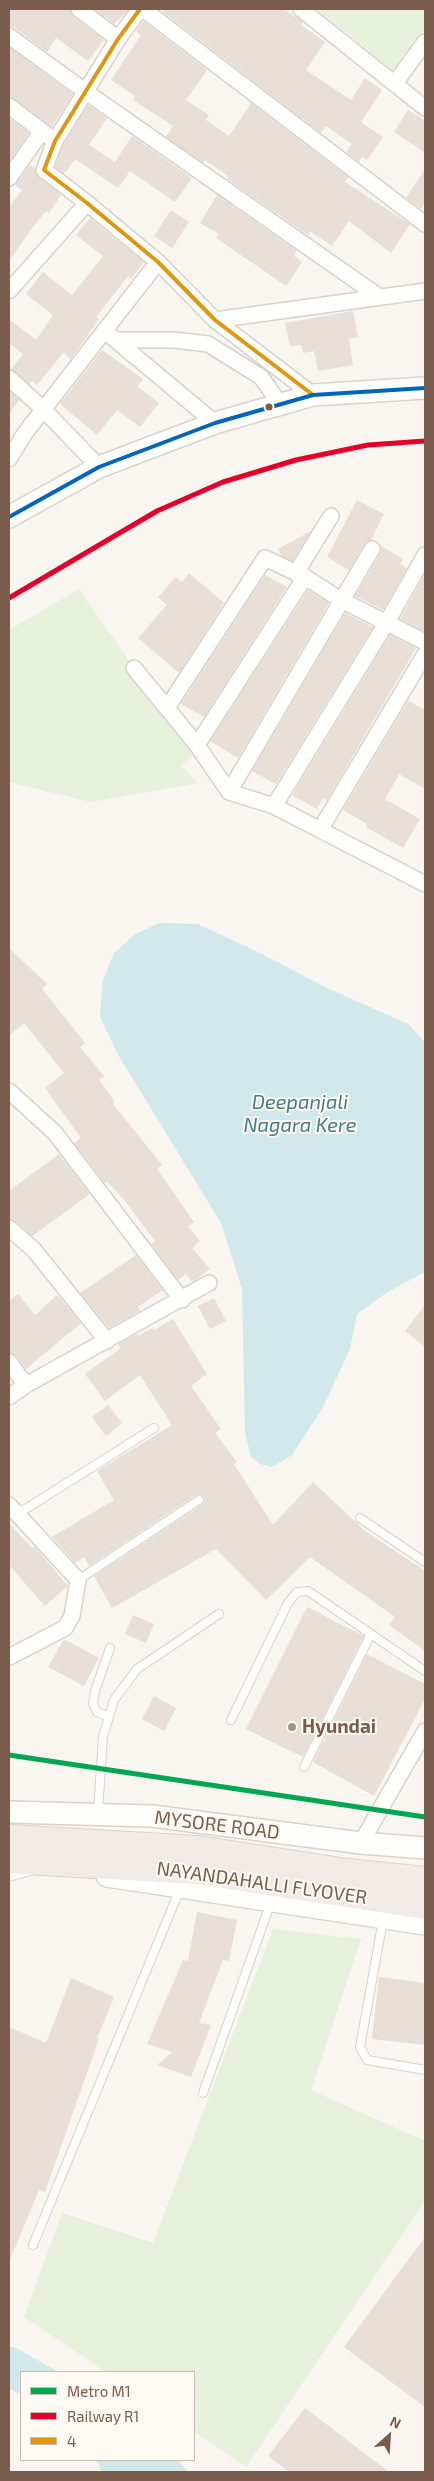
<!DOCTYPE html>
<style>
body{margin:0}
#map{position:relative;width:434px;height:2481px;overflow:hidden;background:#f9f5f0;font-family:"Exo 2",sans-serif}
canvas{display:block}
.frame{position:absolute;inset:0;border:10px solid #7a5c4d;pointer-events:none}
.legend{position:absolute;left:20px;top:2371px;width:175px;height:90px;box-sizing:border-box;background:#fffaf3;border:1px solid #cabbb1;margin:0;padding:6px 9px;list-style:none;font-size:15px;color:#7a5c4d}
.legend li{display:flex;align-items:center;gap:10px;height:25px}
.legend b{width:25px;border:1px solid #cabbb1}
.north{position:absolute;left:364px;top:2411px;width:50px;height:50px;-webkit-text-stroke:4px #fffaf3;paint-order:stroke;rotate:26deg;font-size:14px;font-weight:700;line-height:20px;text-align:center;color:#7a5c4d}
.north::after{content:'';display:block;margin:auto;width:18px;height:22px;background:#7a5c4d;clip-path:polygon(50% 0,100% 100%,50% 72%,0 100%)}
</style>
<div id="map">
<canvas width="434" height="2481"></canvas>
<div class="frame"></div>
<ul class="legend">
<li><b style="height:6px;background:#00a651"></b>Metro M1</li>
<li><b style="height:6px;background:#e4002b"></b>Railway R1</li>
<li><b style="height:6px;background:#de970f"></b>4</li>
</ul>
<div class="north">N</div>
</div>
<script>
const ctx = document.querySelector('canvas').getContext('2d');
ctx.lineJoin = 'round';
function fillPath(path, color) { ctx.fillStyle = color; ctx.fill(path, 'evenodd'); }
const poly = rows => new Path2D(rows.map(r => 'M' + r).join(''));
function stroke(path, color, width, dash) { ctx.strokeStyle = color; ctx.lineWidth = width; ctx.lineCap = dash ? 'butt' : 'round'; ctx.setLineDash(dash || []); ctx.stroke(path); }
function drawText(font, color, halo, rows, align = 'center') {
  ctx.font = font + ' "Exo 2",sans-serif'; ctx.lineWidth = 4; ctx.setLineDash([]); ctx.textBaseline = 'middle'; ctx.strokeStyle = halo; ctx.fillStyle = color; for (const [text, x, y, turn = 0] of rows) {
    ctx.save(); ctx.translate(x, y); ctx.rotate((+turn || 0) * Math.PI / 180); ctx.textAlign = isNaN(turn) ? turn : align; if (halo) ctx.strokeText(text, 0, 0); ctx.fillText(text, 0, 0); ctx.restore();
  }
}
const green = poly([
 [317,9,425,9,425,56,408,82],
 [79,589,194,754,181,765,198,783,91,802,9,782,9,630],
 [273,1929,361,1939,311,2090,425,2141,425,2201,246,2467,194,2431,194,2372,106,2372,24,2317,62,2213,153,2243]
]);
const water = poly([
 [159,923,198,924,258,952,327,988,408,1024,425,1042,425,1272,386,1293,357,1314,350,1349,322,1409,292,1455,272,1467,260,1464,251,1457,245,1432,242,1289,221,1223,117,1053,100,1016,103,980,114,953,134,935],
 [9,2346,16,2348,59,2372,21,2372,21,2394,9,2389],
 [97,2460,178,2460,188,2472,102,2472]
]);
const building = poly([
 [9,9,70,9,73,16,104,40,88,61,56,38,47,52,15,28,9,27],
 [94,9,129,9,114,24],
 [166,9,284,9,303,22,301,25,325,42,306,70,351,100,365,78,382,90,361,122,383,137,367,160,362,157,359,162,346,152,352,144,326,126,321,133,163,12],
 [143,21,207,70,186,100,209,115,206,120,229,136,251,103,348,177,345,182,410,224,391,253,349,221,332,246,310,231,308,235,227,179,228,176,205,160,203,163,166,137,173,126,133,100,135,96,111,80,141,35,136,31],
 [9,47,73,94,52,127,15,99,9,97],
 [88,105,107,118,89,145,115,162,132,136,192,178,175,202,130,171,118,188,75,159,64,174,55,167,63,145],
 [408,110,425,121,425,153,394,132],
 [9,118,29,133,9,162],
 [30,165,35,168,38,177,61,195,49,213,46,211,30,231,9,261,9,207,22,190,15,185],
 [425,169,425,202,421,209,406,198],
 [217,195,297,251,294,256,302,262,286,286,216,238,219,234,200,223],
 [171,210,189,222,172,248,154,236],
 [90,218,144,262,131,279,128,276,96,317,99,319,71,359,63,353,37,385,32,381,29,384,11,369,23,354,9,343,9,319,36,340,53,315,26,294,43,272,72,295,103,256,76,235],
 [353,311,358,337,349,339,353,365,318,371,314,351,303,353,301,345,290,346,285,323],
 [102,350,143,379,137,386,159,403,140,427,117,410,97,435,60,404],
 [9,390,19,400,9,415],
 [357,500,384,514,371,540,364,544,349,570,327,557],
 [311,531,293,561,282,556,278,549],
 [381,546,403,559,400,564,407,568,383,610,355,596,380,554],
 [189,573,224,603,179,673,138,638,167,605,158,597,176,577,182,582],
 [265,575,287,587,204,717,181,704],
 [423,578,425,579,425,632,400,619],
 [308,590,329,603,238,758,210,741],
 [345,613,373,627,276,784,252,771],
 [390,635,416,648,327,800,323,798,317,809,292,795],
 [408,701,425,710,425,789,399,774,385,799,420,819,403,848,366,827,367,824,343,810],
 [9,948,47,984,42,989,85,1043,80,1047,104,1076,99,1080,115,1102,113,1104,162,1165,157,1169,194,1222,188,1226,200,1241,192,1248,210,1269,198,1278,192,1282,186,1274,178,1280,151,1244,155,1241,122,1197,107,1182,105,1183,74,1143,81,1138,45,1088,64,1073,24,1023,9,1036],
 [59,1154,90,1194,32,1236,15,1221,9,1219,9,1191],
 [136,1255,163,1290,138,1307,140,1311,109,1328,80,1293],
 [18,1294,35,1315,57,1295,81,1323,26,1369,16,1356,9,1353,9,1301],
 [214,1298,226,1321,210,1329,198,1306],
 [425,1305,425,1347,405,1331],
 [173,1319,207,1374,191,1386,221,1429,215,1433,237,1462,234,1464,273,1525,313,1482,364,1530,425,1571,425,1651,389,1625,395,1617,310,1557,266,1600,216,1549,112,1608,94,1576,202,1505,205,1499,201,1495,196,1495,89,1566,84,1557,75,1563,52,1537,114,1500,97,1471,172,1425,140,1375,105,1401,85,1374,121,1348,118,1344,137,1334,138,1336,153,1328,154,1330],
 [108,1405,122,1423,106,1436,92,1417],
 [9,1523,31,1547,35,1547,68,1586,45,1606,9,1565],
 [307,1607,364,1636,303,1757,246,1729],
 [133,1615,154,1624,146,1643,125,1634],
 [64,1639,99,1658,84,1686,48,1667],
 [367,1654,425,1684,425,1699,374,1796,313,1762],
 [154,1696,176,1708,164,1731,142,1719],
 [197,1912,237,1920,229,1961,223,1960,199,2023,211,2025,191,2077,157,2065,172,2052,147,2044,183,1960,188,1961],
 [379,1977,425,1983,425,2045,372,2039],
 [71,1978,114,1997,97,2038,99,2039,45,2192,39,2190,9,2262,9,2027,46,2043],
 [425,2237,425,2407,344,2347],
 [305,2408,389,2472,289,2472,268,2456]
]);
const lane = poly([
 [16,1515,154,1428],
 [360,1518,425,1562],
 [78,1580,199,1500],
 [109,1717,97,1712,93,1704,95,1691,110,1648],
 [231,1720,288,1603,297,1592,308,1591,425,1671],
 [304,1767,371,1634],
 [98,1812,103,1737,114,1700,137,1669,219,1614],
 [9,1877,31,1871],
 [383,1920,360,2047,367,2060,425,2070],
 [203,2093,271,1902],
 [33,2245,180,1889]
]);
const street = poly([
 [79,9,118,39],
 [140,9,118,39,55,141,44,170,87,203,158,262,215,320,313,395],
 [143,9,425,224],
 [301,9,425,108],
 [9,36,86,92,378,296],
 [395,83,425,42],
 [9,106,55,141],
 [9,178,42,131],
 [9,291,87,203],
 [215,320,425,291],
 [112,337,215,423],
 [116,340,174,340,208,344,261,377,280,404],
 [9,378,43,409,99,467],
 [9,459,25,433,158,262],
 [296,573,331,516],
 [134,668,197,745,229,792,274,806,425,884],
 [167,708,265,558,305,577,341,600,425,642],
 [197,745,305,577],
 [229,792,372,549],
 [274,806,387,622,425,555],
 [320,830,425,654],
 [9,1091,55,1133,182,1300],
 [9,1228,34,1250,107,1341],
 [9,1362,26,1385],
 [9,1397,26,1385,209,1283],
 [9,1505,78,1580,78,1583],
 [9,1657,65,1628,72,1616,78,1580],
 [361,1843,425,1731]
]);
const secondary = poly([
 [9,517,99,467,215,423,313,395,425,388],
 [9,1812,152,1816,361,1843,425,1848],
 [107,1876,425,1924]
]);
const highway = poly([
 [9,1839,198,1850,347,1873,425,1881],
 [9,1859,196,1870,425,1905]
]);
const bus1 = poly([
 [140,9,118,39,55,141,44,170,87,203,158,262,215,320,313,395]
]);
const bus2 = poly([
 [9,517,99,467,215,423,313,395,425,388]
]);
const rail1 = poly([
 [9,598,157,511,223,482,296,460,368,445,425,441]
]);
const metro1 = poly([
 [9,1755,425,1817]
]);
const markers = [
 [269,407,4.5,"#7a5c4d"],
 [292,1727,5,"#a69286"]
];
const poiNames = [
 ["Hyundai",302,1727]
];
const streetNames = [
 ["MYSORE ROAD",217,1825,7],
 ["NAYANDAHALLI FLYOVER",262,1883,8]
];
const waterNames = [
 ["Deepanjali",300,1102],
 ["Nagara Kere",300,1125]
];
fillPath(green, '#e7f0db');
fillPath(water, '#d0e8ea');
fillPath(building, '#e6ded7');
stroke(lane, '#d7d1cb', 10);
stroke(street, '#d7d1cb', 18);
stroke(secondary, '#d9d2cb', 24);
stroke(highway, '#dad1cc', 30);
stroke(lane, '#fefefd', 8);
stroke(street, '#fefefd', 15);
stroke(secondary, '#fefefd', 21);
stroke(highway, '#f2eae7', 28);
stroke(bus1, '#de970f', 4);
stroke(bus2, '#0065bd', 4);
stroke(rail1, '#e4002b', 5);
stroke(metro1, '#00a651', 5);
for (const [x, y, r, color] of markers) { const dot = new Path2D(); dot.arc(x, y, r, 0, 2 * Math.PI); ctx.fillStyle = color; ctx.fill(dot); stroke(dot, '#fffaf3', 2); }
drawText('bold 19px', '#7a5c4d', '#fffaf3', poiNames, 'left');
drawText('19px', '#7a5c4d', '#fffaf3', streetNames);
drawText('italic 20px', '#437c86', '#fffaf3', waterNames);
</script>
